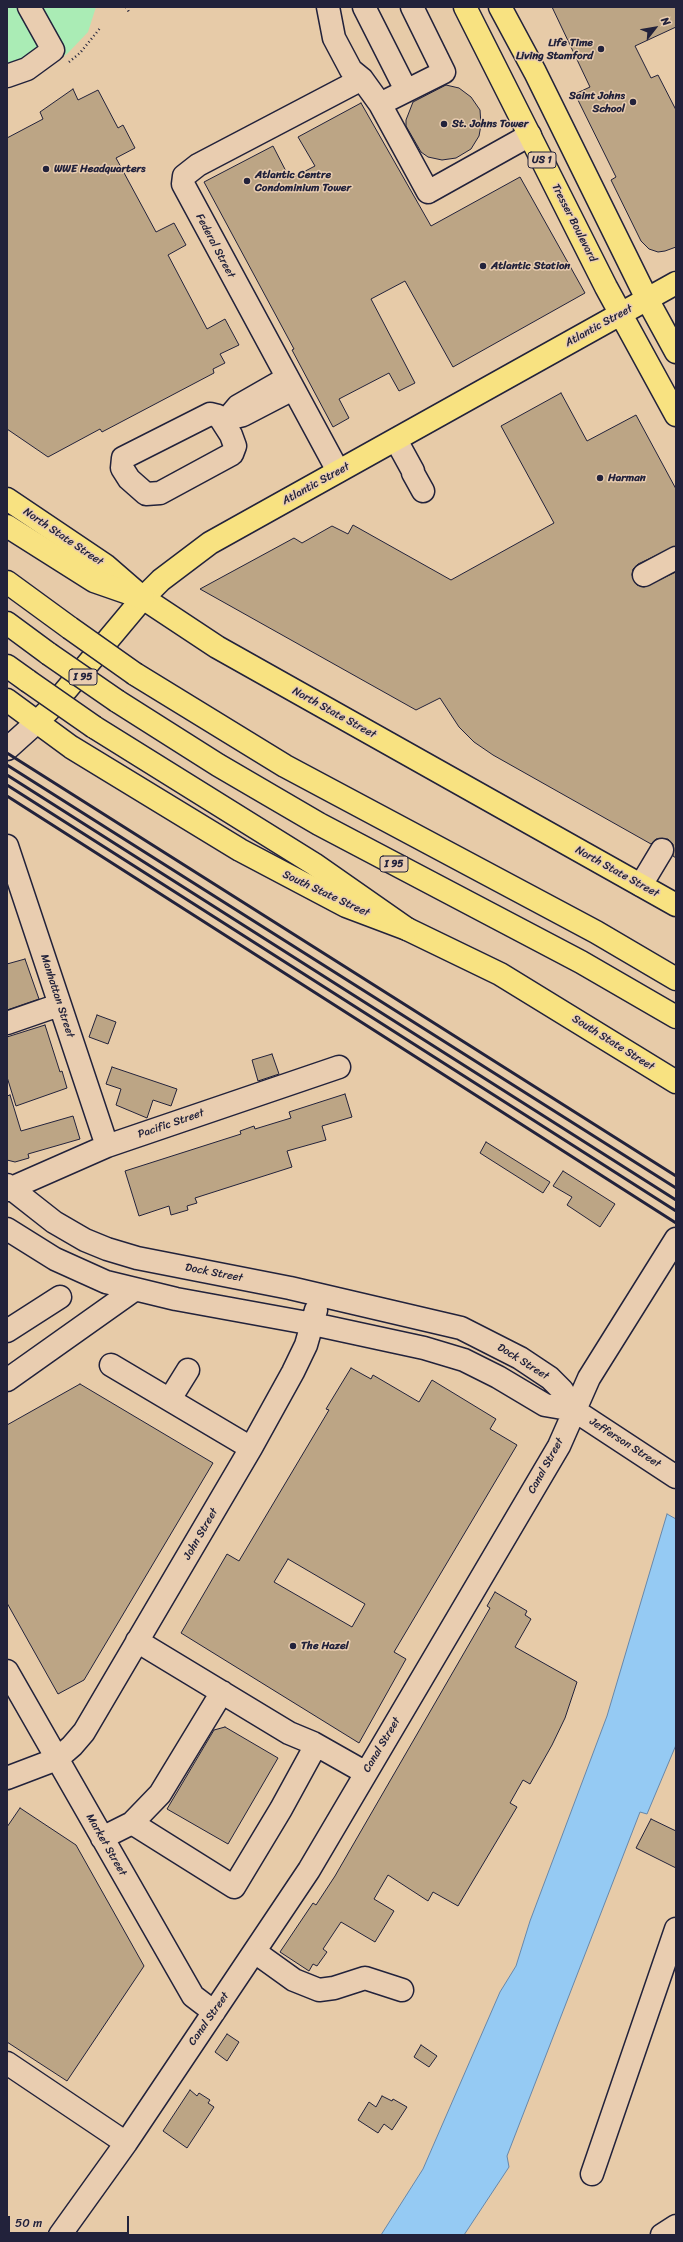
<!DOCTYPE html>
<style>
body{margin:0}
#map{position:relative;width:683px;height:2242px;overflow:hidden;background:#e7cba8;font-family:Sriracha,sans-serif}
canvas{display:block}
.frame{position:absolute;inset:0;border:8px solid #22223b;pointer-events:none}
.north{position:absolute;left:635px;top:8px;width:40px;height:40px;-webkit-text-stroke:3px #e9cdb0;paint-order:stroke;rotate:59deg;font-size:11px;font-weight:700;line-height:16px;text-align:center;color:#22223b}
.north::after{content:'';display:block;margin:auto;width:14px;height:18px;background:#22223b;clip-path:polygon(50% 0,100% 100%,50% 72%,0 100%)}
.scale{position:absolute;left:8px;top:2216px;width:121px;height:18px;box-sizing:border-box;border:2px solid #22223b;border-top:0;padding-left:5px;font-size:12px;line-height:14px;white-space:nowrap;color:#22223b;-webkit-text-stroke:3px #e9cdb0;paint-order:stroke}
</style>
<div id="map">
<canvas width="683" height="2242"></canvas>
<div class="frame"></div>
<div class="north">N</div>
<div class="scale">50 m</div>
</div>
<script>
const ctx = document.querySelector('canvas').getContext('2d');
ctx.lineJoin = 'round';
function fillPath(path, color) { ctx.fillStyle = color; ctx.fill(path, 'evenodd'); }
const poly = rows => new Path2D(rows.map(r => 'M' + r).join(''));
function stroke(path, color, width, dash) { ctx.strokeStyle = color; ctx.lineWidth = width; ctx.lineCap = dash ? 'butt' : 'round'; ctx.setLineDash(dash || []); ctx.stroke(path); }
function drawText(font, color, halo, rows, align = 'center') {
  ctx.font = font + ' Sriracha,sans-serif'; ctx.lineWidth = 3; ctx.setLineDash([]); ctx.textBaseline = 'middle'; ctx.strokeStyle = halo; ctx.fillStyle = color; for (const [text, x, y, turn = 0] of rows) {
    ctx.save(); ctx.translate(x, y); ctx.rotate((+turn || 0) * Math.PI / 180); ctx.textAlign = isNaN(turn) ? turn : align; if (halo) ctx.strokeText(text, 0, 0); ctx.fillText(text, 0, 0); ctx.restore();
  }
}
const green = poly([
 [7,7,96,7,88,32,68,53,33,79,7,88]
]);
const water = poly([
 [667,1514,676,1519,676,1745,647,1814,640,1812,507,2156,509,2167,464,2235,381,2235,423,2169,500,1992,516,1966,530,1921,607,1716,667,1514]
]);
const building = poly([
 [552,7,676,7,676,27,635,46,651,78,658,75,676,110,676,247,665,251,658,252,649,249,641,241,611,180,616,177,575,94,590,87,552,7],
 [446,85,459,88,471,97,480,110,481,125,479,136,471,149,456,158,442,160,428,157,421,152,406,126,406,120,413,102,446,85],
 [73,89,78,100,98,90,118,128,123,125,135,148,116,158,156,232,174,223,186,245,168,255,207,329,225,319,239,345,220,354,225,363,213,369,214,373,102,432,100,429,48,457,7,429,7,138,43,119,40,112,73,89],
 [361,103,431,226,520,177,585,293,453,367,405,281,371,299,415,383,399,391,389,373,339,399,349,418,333,427,292,350,294,349,204,182,273,146,290,179,315,166,298,137,361,103],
 [561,393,587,441,636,415,676,489,676,546,638,564,633,569,632,575,637,585,644,587,676,572,676,858,673,856,673,844,668,839,656,839,651,844,493,755,474,742,459,727,440,698,416,710,200,589,294,538,302,543,332,526,348,534,353,525,451,580,554,523,501,426,561,393],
 [25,959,39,999,7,1010,7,964,25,959],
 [97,1015,116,1022,108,1044,89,1037,97,1015],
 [45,1025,60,1072,62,1071,67,1088,16,1106,7,1077,7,1037,45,1025],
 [272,1054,279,1074,258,1081,252,1060,272,1054],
 [112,1067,177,1089,171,1106,153,1100,147,1118,116,1105,121,1089,106,1084,112,1067],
 [345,1094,352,1117,322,1126,326,1140,287,1151,292,1167,195,1198,197,1203,187,1206,188,1210,171,1215,169,1206,139,1216,125,1171,241,1134,240,1131,254,1126,255,1129,291,1118,289,1112,345,1094],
 [10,1095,21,1131,73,1116,80,1139,28,1154,29,1158,15,1162,7,1160,7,1096,10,1095],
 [486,1142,550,1182,543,1193,480,1153,486,1142],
 [563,1171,615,1204,600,1227,567,1205,572,1197,553,1186,563,1171],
 [351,1368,371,1379,373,1375,419,1402,432,1380,496,1419,490,1429,517,1445,394,1652,406,1659,359,1743,181,1633,227,1554,239,1561,329,1410,326,1409,351,1368],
 [288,1559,365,1604,352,1627,274,1582,288,1559],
 [80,1384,213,1463,84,1680,58,1694,7,1603,7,1425,80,1384],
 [495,1592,527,1611,525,1615,531,1619,515,1647,577,1682,565,1718,552,1745,530,1784,523,1780,510,1803,517,1807,458,1906,433,1892,428,1901,388,1875,374,1899,394,1911,375,1942,341,1922,323,1949,327,1952,317,1966,313,1964,309,1971,280,1952,313,1903,316,1905,335,1876,490,1608,487,1606,495,1592],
 [225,1727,278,1758,228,1844,167,1809,214,1730,225,1727],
 [20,1808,76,1845,144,1966,67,2081,7,2042,7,1827,20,1808],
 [651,1819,676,1831,676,1868,636,1848,651,1819],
 [227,2034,239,2042,227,2061,215,2052,227,2034],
 [421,2045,437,2056,429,2067,414,2057,421,2045],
 [190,2090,197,2096,199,2093,210,2100,208,2103,214,2107,187,2148,163,2131,190,2090],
 [382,2096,392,2101,393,2099,407,2107,392,2130,384,2124,378,2133,358,2120,369,2102,376,2107,382,2096]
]);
const path = poly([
 [126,7,129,12],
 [69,62,80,53,101,27]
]);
const minor = poly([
 [328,7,334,38,351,70,362,79,380,104,428,192,530,135],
 [364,7,406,90],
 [7,76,27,69,53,50,29,7],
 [380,104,444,72,412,7],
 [287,378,238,406,227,419,243,415,293,389],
 [222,421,231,435,235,446,232,454,160,493,146,494,129,479,122,468,123,458,210,414,218,416,222,421,227,419],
 [396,440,413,471],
 [338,471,183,184,184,176,198,165,362,79],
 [413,473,423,491],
 [644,575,676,558],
 [7,749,37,722],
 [7,846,107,1146],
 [641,885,662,850],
 [7,1023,59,1005],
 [7,1185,54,1222,85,1240,107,1249,137,1258,290,1288,461,1328,520,1358,550,1378,562,1390,574,1410],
 [7,1190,107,1146,339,1067],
 [7,1229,55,1259,106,1282,176,1299,313,1324,424,1348,464,1360,498,1377,545,1405,574,1410,676,1477],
 [7,1331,60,1297],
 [111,1365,251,1448],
 [7,1380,134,1290],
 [170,1399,188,1370],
 [137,1641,289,1733,313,1743,366,1773],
 [7,1671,193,1996,214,2012],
 [7,1778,57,1759,72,1746,84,1732,251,1448,293,1372,306,1345,316,1310],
 [132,1823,160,1794,222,1692],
 [102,1838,132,1823,234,1887,281,1809,316,1745],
 [255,1952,294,1980,319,1990,334,1988,365,1978,402,1990],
 [7,2063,126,2143],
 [592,2174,676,1929],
 [60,2235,126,2143,309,1870,559,1446,589,1378,676,1239],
 [662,2235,676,2226]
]);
const major = poly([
 [465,7,606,287,676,415],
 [500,7,535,72,647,299,676,352],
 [7,499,105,565,143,598,217,647,676,905],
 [7,700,71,747,240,850,346,906,407,929,500,974,676,1082],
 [37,722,51,708,143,598,161,580,210,543,676,283]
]);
const highway = poly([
 [7,526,94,581,143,598],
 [7,582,70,628],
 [7,623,49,654],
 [7,666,28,681],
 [135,674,285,766,596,932,676,979],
 [117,701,218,765,319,824,581,962,676,1017],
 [94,727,314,864,407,929]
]);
const rail = poly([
 [7,753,676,1176],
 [7,765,676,1188],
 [7,775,676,1200],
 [7,785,676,1211],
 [7,796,676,1223]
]);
const highwayBridge = poly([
 [70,628,135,674],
 [49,654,117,701],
 [28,681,94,727]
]);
const markers = [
 [601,49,4,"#22223b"],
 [633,102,4,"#22223b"],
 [444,124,4,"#22223b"],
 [46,169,4,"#22223b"],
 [247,181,4,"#22223b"],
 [483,266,4,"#22223b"],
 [600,478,4,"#22223b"],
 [293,1646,4,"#22223b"]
];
const shields = [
 [542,160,28],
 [83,677,28],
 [394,864,28]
];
const shieldNames = [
 ["US 1",542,160],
 ["I 95",83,677],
 ["I 95",394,864]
];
const poiNames = [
 ["Life Time",593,43,"right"],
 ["Living Stamford",593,56,"right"],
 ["Saint Johns",625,96,"right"],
 ["School",625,109,"right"],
 ["St. Johns Tower",452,124],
 ["WWE Headquarters",54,169],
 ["Atlantic Centre",255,175],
 ["Condominium Tower",255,188],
 ["Atlantic Station",491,266],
 ["Harman",608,478],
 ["The Hazel",301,1646]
];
const streetNames = [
 ["Tresser Boulevard",574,223,63],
 ["Federal Street",215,246,62],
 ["Atlantic Street",599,326,-29],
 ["Atlantic Street",316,484,-29],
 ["North State Street",63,537,34],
 ["North State Street",334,713,29],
 ["North State Street",617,872,29],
 ["South State Street",326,894,25],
 ["Manhattan Street",57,996,72],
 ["South State Street",613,1043,32],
 ["Pacific Street",171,1124,-19],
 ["Dock Street",214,1273,11],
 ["Dock Street",523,1362,32],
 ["Jefferson Street",625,1443,33],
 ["Canal Street",546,1466,-61],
 ["John Street",201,1534,-60],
 ["Canal Street",382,1745,-59],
 ["Market Street",106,1845,60],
 ["Canal Street",209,2019,-55]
];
fillPath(green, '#aaecb5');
fillPath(water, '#95caf3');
stroke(water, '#6787a9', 1);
fillPath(building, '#bca585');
stroke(building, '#22223b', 1);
stroke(minor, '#22223b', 25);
stroke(major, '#22223b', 25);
stroke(highway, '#22223b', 25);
stroke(path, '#22223b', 2.5, [1, 3]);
stroke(minor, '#e9cdb0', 22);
stroke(major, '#f8e281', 22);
stroke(highway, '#f8e281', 22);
stroke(rail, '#22223b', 3);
stroke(highwayBridge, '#22223b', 25, []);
stroke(highwayBridge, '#f8e281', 22);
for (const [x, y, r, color] of markers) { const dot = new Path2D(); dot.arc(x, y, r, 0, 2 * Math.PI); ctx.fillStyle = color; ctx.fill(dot); stroke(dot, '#e9cdb0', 1.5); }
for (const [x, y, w] of shields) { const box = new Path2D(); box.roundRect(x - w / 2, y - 8, w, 16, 3); ctx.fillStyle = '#e9cdb0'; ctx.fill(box); stroke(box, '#22223b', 1); }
drawText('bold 10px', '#22223b', null, shieldNames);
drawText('bold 11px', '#22223b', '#e9cdb0', poiNames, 'left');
drawText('11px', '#22223b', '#e9cdb0', streetNames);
</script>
